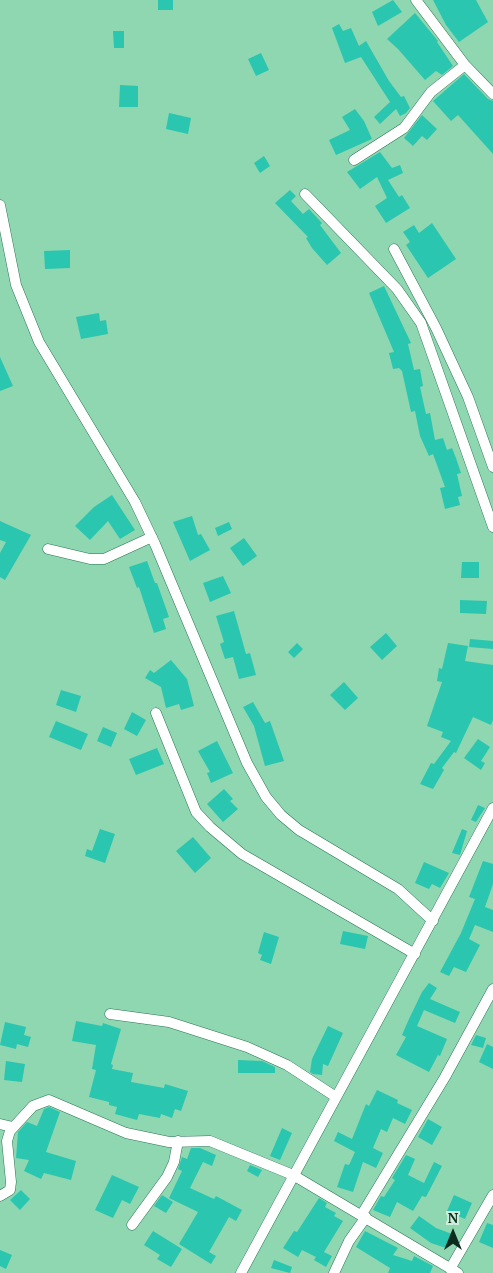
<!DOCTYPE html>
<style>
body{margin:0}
#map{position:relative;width:493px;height:1273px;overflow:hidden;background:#8ed7b1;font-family:"PT Serif",serif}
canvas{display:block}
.north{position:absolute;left:428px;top:1208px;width:50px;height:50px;-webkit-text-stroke:4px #cbefdb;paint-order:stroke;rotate:0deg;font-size:14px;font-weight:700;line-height:20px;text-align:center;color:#0c2b1d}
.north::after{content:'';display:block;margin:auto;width:18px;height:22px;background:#0c2b1d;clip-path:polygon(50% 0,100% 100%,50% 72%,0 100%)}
</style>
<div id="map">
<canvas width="493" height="1273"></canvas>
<div class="north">N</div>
</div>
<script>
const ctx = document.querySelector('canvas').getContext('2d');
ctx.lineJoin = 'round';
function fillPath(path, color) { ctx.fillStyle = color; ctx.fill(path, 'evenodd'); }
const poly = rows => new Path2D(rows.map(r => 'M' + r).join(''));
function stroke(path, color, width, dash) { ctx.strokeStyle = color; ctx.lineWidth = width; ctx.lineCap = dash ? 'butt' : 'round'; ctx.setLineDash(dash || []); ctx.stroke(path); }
const building = poly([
 [158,0,173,0,173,10,158,10],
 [393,0,402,12,378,26,372,12],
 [433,0,476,0,488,22,459,42,446,25],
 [415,13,438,41,437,42,453,66,442,75,436,71,425,80,398,49,387,39],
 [339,24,343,31,351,28,359,46,366,41,389,81,401,97,404,96,410,108,406,113,400,116,396,109,380,124,374,117,390,102,361,57,345,63,332,28],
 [113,31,124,31,124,48,114,48],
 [261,53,269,70,256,76,248,59],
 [464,74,488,99,493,101,493,154,458,115,451,121,433,101],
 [120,85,138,86,138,107,119,107],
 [355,109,364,121,372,139,336,155,329,140,350,130,342,117],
 [169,113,191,118,188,134,166,129],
 [422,115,437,129,427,140,422,136,413,146,404,138],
 [380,152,392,168,400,165,403,173,388,180,399,197,402,195,410,208,386,223,375,206,387,198,377,177,360,189,347,172],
 [264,156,270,166,260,173,254,163],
 [290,190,296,196,291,201,303,214,309,209,322,223,320,225,341,253,327,265,312,248,306,238,308,237,275,203],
 [432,223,456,259,428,278,406,245,410,242,403,232,414,225,419,233],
 [70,250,70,268,45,269,44,251],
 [384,286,411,343,408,344,414,370,420,369,423,386,420,387,426,414,430,413,435,440,443,438,447,450,452,448,456,458,461,473,457,474,462,496,458,497,460,505,445,509,440,488,445,487,433,454,429,456,420,436,415,411,411,412,402,371,399,368,393,369,389,353,394,352,369,293],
 [99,313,100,321,106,320,108,334,81,339,76,317],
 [0,357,13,386,0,391],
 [112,495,135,530,120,539,108,521,90,540,75,526,94,507],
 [192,516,198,535,201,534,210,550,190,561,173,522],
 [0,521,31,535,5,580,0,577,0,553,6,542,0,540],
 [229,522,232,529,218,536,215,528],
 [244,538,257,556,243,566,230,548],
 [147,561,155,583,157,583,169,617,163,619,166,629,154,633,139,587,137,588,129,567],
 [462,562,479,562,479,578,461,578],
 [223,576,231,593,210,602,203,583],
 [460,600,487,601,486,614,460,613],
 [234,611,246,654,250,653,256,675,239,679,233,657,225,659,220,644,224,642,216,616],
 [386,633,397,646,382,660,370,647],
 [470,639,493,641,493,649,469,647],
 [297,643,303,649,294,658,288,652],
 [448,643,468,646,465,661,493,665,493,720,491,725,473,717,456,753,454,752,442,768,444,770,433,789,420,784,431,763,434,764,451,741,441,737,443,732,427,726,442,682,437,681,439,668,442,669],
 [171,660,187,679,194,706,181,710,179,704,166,708,161,687,145,678,150,670,154,673],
 [344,682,358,698,345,710,330,695],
 [61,690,81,696,76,712,56,705],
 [253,702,265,723,270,721,284,761,265,766,254,726,243,707],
 [132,712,146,720,137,736,124,729],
 [56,721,88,734,81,750,49,737],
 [103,727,117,733,111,747,97,741],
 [478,739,490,747,481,761,485,763,481,770,464,758],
 [217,741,233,773,211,783,207,773,210,772,198,751],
 [157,748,164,764,136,775,129,759],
 [224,789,233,799,230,801,238,809,223,822,207,804],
 [478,805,485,808,476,822,471,820],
 [100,829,115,834,105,863,85,856,87,849,92,851],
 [462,829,467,831,460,855,452,853],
 [193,837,211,858,195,873,176,851],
 [483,861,493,864,493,884,485,907,493,910,493,932,475,925,469,939,480,945,466,972,454,967,449,976,440,972,461,933,475,899,469,897],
 [424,862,449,873,440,888,432,884,429,889,415,883],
 [343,931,368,936,365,949,340,944],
 [264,932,279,937,271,964,260,960,262,955,258,953],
 [429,983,437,988,430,999,460,1012,455,1023,424,1010,417,1026,447,1039,440,1056,438,1055,429,1072,396,1055,406,1037,402,1035,409,1019,422,992],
 [76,1021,102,1026,103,1023,121,1029,111,1064,113,1065,112,1069,133,1073,131,1082,164,1088,165,1084,188,1091,181,1111,175,1109,172,1118,161,1114,160,1118,139,1114,137,1120,115,1114,117,1107,109,1105,109,1102,89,1097,96,1070,92,1069,96,1045,72,1041],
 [5,1022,26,1027,24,1035,31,1037,28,1047,17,1044,16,1049,0,1045],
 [328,1026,343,1033,328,1066,323,1064,322,1075,313,1074,310,1072,312,1059],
 [476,1035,486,1038,483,1048,471,1045],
 [487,1044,493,1047,493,1069,479,1062],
 [238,1060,262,1061,275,1067,275,1073,238,1073],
 [6,1061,25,1064,22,1082,4,1080],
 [377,1090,398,1100,397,1103,412,1110,405,1124,393,1118,387,1132,381,1129,373,1148,383,1153,376,1168,363,1162,353,1192,337,1187,345,1164,349,1165,355,1152,334,1141,338,1132,352,1139,366,1104,369,1106],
 [49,1107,60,1112,46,1152,76,1161,71,1180,44,1173,41,1179,24,1171,29,1160,16,1158,18,1132,27,1122,37,1126,44,1109],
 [428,1119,442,1127,432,1145,418,1137],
 [282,1128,292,1133,280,1160,270,1156],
 [191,1148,200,1148,216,1155,212,1166,203,1162,190,1188,214,1199,216,1196,242,1210,236,1221,229,1217,209,1252,216,1256,211,1264,179,1244,198,1212,169,1198,182,1171,178,1169,182,1157,187,1159],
 [406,1155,415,1159,408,1175,424,1183,434,1162,442,1166,426,1197,422,1196,413,1211,397,1202,390,1217,373,1210,381,1196,384,1197,395,1180,392,1178],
 [250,1165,262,1170,258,1177,247,1171],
 [112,1175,139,1187,130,1204,122,1200,113,1218,95,1210],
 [21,1190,30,1199,20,1210,10,1200],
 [162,1195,173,1202,166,1213,154,1206],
 [454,1195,472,1203,465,1219,447,1211],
 [319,1198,327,1203,325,1207,336,1213,334,1216,343,1221,324,1252,332,1256,326,1267,314,1260,316,1257,302,1250,298,1257,283,1248,294,1231,297,1232],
 [419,1216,436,1228,452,1234,446,1248,431,1243,410,1228],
 [487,1223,493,1225,493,1248,479,1242],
 [153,1231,182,1249,171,1267,157,1259,160,1255,144,1245],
 [365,1231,398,1248,393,1255,412,1261,414,1256,433,1266,430,1273,388,1273,390,1268,356,1247],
 [0,1250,12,1255,6,1269,0,1266],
 [274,1260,292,1267,290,1273,271,1268]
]);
const minor = poly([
 [416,0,465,65,493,94],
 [354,160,404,128,431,92,465,65],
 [305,194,397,289,421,323,493,527],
 [0,205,16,285,39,342,135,502,155,544,247,763,266,797,281,815,299,830,398,889,433,921],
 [394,249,436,328,468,397,493,467],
 [48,549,90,559,104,559,152,537],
 [156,713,196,812,210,827,242,854,415,954],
 [110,1014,169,1022,247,1047,287,1065,336,1097],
 [0,1124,13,1127],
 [0,1196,10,1190,11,1182,7,1141,10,1131,33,1106,49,1100,126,1133,169,1142,210,1141,293,1175,458,1273],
 [362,1214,445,1077,493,989],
 [132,1225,167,1177,174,1162,178,1141],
 [450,1269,493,1195],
 [241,1273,493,808],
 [334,1273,349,1241,366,1217]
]);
fillPath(building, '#2ac6b0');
stroke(minor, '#2a7553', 11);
stroke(minor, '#fff', 10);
</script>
